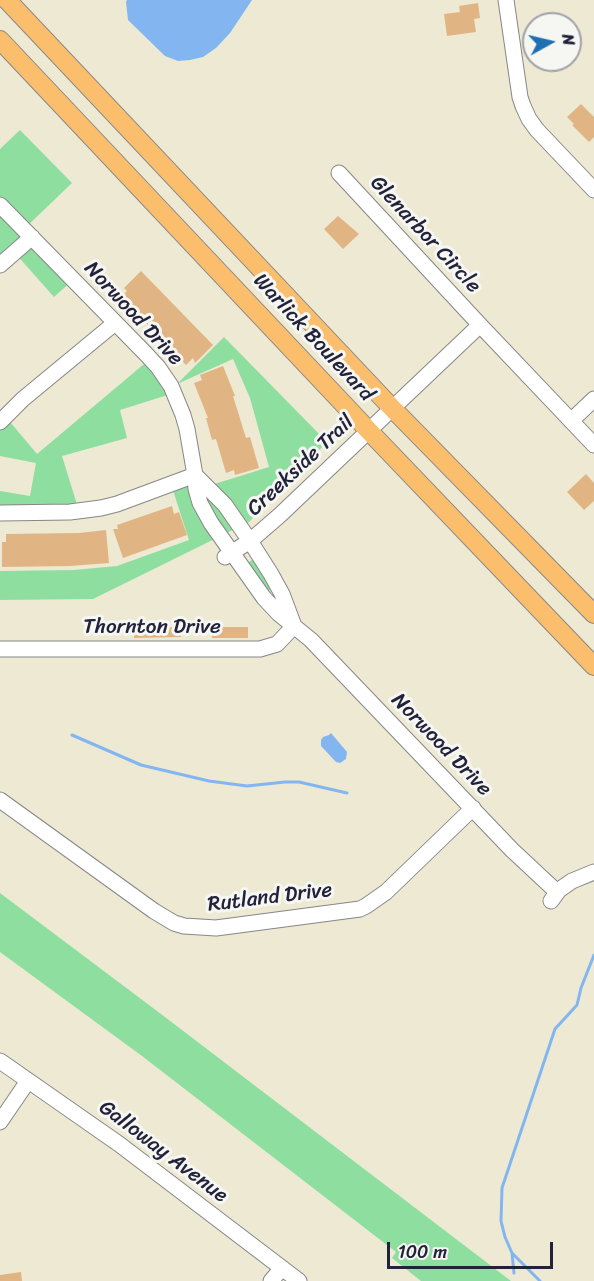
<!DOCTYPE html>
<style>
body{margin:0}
#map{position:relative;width:594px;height:1281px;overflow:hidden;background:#ede9d3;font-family:Sriracha,sans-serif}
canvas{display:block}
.north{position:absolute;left:522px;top:12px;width:60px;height:60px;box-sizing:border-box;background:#f6f6f2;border:2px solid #a1a1a9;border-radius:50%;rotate:82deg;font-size:16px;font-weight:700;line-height:24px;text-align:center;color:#22223b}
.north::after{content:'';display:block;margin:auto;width:21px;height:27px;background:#1f6fb2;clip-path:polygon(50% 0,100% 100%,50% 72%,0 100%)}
.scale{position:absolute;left:387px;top:1242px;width:166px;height:27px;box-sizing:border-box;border:3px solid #22223b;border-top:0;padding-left:8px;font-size:18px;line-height:21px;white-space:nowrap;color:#22223b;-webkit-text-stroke:4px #f6f6f2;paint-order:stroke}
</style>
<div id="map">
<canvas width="594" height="1281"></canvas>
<div class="north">N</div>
<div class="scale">100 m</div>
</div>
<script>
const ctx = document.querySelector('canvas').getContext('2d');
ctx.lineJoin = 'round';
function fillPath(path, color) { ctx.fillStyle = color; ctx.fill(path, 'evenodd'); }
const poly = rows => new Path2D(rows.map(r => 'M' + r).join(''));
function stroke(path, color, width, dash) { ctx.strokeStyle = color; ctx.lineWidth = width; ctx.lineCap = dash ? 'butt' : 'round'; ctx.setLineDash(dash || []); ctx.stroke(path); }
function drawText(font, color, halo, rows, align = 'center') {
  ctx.font = font + ' Sriracha,sans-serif'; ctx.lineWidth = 6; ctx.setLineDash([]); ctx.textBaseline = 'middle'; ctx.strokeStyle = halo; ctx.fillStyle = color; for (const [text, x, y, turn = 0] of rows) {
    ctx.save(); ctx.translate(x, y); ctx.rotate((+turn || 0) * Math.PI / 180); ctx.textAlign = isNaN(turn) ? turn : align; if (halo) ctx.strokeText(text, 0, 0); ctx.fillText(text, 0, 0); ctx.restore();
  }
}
const green = poly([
 [20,130,72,183,24,229,73,280,54,297,15,253,0,265,0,149],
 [224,337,327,442,249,522,93,599,0,600,0,571,74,570,117,566,189,540,171,484,208,486,269,467,250,398,233,359,177,384],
 [150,359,174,393,120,410,127,438,62,456,79,511,0,513,0,491,30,496,36,463,0,456,0,422,5,416,37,454],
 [253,559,271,589,269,590,267,590,248,563],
 [0,893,161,1014,511,1281,421,1281,392,1258,396,1252,142,1056,0,952]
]);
const water = poly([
 [127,0,252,0,230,33,216,48,203,57,190,60,178,61,165,56,128,20,126,2],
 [331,733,347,752,346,759,340,763,336,762,321,746,321,740,323,737,329,735]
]);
const stream = poly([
 [72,735,141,765,209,781,247,786,285,782,299,782,347,793],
 [512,1253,540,1281],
 [514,1273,512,1253,505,1237,501,1221,502,1188,555,1029,577,1005,581,988,594,955]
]);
const building = poly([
 [478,3,480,18,474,19,476,32,447,36,444,14,460,12,459,6],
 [581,104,594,117,594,137,589,142,572,125,574,124,567,117],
 [338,216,359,234,343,249,324,229],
 [141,271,213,345,195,363,193,358,186,365,121,297,127,291,124,288],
 [223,366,235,396,233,396,246,438,250,437,259,468,235,475,234,470,226,473,216,439,212,440,206,418,208,418,194,383,202,380,200,375],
 [586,474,594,483,594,501,584,510,567,492],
 [172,506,174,514,179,512,187,535,123,558,113,529,118,529,117,525],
 [106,530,109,563,70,566,2,567,2,542,6,542,6,534,79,533],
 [180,627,181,637,134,638,134,628],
 [211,627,248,627,248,638,212,638],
 [21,1272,22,1281,0,1281,0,1275]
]);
const minor = poly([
 [506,0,520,97,523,106,529,119,537,130,594,190],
 [339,173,480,325,594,445],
 [0,205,146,354,158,367,171,386,183,415,187,429,195,475,196,489,200,503,211,523,264,598,279,614,311,640,512,850,557,892],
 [0,265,32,237],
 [571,421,594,399],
 [0,422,23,399,115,323],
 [195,475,225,505,250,541,271,574,282,594,294,626],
 [0,513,70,512,101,508,117,504,195,475],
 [225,557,250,541,280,515,480,325],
 [0,649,260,649,277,644,294,626],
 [0,800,154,911,174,923,184,926,216,928,360,909,366,906,386,892,473,808],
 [551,901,559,890,572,881,594,872],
 [0,1061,119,1144,299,1281],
 [0,1122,28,1081],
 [271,1281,282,1268]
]);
const major = poly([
 [7,0,392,408,594,614],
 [0,40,369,431,594,666]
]);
const streetNames = [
 ["Glenarbor Circle",425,235,47],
 ["Norwood Drive",133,314,47],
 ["Warlick Boulevard",313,338,47],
 ["Creekside Trail",301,466,-43],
 ["Thornton Drive",152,628],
 ["Norwood Drive",441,745,46],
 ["Rutland Drive",270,898,-7],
 ["Galloway Avenue",163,1152,37]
];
fillPath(green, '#8edf9f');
fillPath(water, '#83b6f0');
stroke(stream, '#83b6f0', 3);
fillPath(building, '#e1b583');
stroke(minor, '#888687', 17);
stroke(major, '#888687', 20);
stroke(minor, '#fff', 15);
stroke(major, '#fabe6d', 18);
drawText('21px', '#22223b', '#f6f6f2', streetNames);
</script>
